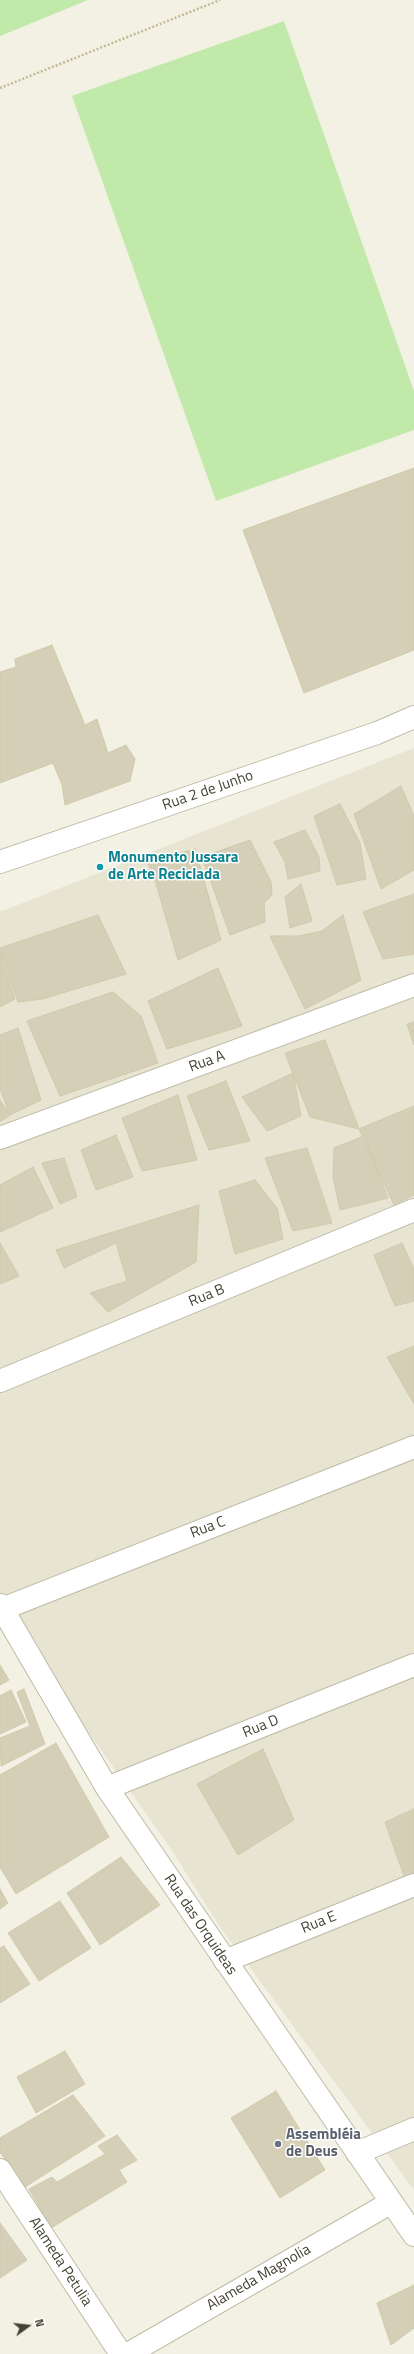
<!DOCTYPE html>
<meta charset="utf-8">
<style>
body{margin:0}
#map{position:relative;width:414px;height:2354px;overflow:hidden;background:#f3f1e3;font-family:"Titillium Web",sans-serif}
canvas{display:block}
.north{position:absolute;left:8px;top:2306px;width:40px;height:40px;-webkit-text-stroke:3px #fff;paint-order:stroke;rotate:75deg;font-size:11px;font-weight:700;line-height:16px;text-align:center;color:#454133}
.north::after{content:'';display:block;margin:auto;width:14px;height:18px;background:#454133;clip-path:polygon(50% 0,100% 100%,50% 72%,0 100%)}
</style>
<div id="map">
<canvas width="414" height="2354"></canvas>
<div class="north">N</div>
</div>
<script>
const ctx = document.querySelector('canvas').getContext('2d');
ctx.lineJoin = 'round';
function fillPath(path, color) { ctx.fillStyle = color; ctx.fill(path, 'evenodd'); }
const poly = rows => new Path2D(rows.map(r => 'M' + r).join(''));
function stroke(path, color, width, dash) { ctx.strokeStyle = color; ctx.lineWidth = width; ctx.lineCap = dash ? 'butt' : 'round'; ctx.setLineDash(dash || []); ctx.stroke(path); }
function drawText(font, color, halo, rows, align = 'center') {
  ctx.font = font + ' "Titillium Web",sans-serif'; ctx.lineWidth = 3; ctx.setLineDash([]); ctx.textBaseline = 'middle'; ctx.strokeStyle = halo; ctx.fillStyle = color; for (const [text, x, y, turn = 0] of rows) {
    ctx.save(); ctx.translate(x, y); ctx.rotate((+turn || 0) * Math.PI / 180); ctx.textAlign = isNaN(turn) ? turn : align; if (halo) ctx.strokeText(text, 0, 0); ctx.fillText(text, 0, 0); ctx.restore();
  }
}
const residential = poly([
 [414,748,414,2190,218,1924,169,1846,29,1648,0,1594,0,912]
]);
const green = poly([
 [0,0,88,0,0,36],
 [284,21,414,391,414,430,216,501,72,96]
]);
const building = poly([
 [414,468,414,650,304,693,243,530,414,468],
 [52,645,85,725,97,719,108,753,126,745,135,759,130,781,65,805,62,785,53,763,0,783,0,672,16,667,15,659,52,645],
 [401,786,414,816,414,870,381,889,354,814,401,786],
 [340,804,360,843,366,879,337,885,314,816,340,804],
 [305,830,319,857,320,871,288,879,285,862,274,842,305,830],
 [250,840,271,882,272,895,264,903,265,922,230,935,202,857,250,840],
 [195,849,221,940,178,960,153,873,147,862,195,849],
 [301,884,312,921,290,928,285,897,301,884],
 [414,894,414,954,383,959,363,912,414,894],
 [98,915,126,974,42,999,18,1002,0,948,98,915],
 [343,915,361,980,305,1009,270,936,299,936,322,931,343,915],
 [0,952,15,999,0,1007,0,952],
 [218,968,242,1026,167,1049,148,1001,218,968],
 [113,992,141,1016,158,1063,60,1096,27,1021,113,992],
 [414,1022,414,1045,407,1024,414,1022],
 [18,1028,41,1100,10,1115,0,1089,0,1035,18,1028],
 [325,1040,359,1129,310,1117,285,1053,325,1040],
 [293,1073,301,1116,267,1131,242,1097,293,1073],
 [226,1081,250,1141,209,1150,187,1096,226,1081],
 [178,1095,197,1160,142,1171,122,1118,178,1095],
 [0,1100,10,1115,0,1122,0,1100],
 [414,1106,414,1195,394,1205,359,1129,414,1106],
 [116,1135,133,1177,96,1190,81,1150,116,1135],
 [364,1136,388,1198,340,1210,333,1177,334,1148,364,1136],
 [307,1148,332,1223,293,1231,265,1158,307,1148],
 [64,1158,77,1197,60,1204,42,1163,64,1158],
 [33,1167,53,1208,0,1232,0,1185,33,1167],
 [255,1180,277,1208,283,1239,235,1254,219,1191,255,1180],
 [199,1205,196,1262,108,1312,90,1293,127,1281,116,1243,64,1268,56,1250,199,1205],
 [0,1243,19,1276,0,1284,0,1243],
 [402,1243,414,1269,414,1301,395,1306,374,1255,402,1243],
 [414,1346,414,1404,387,1357,414,1346],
 [0,1665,9,1680,0,1685,0,1665],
 [24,1689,45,1744,1,1766,0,1738,30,1726,17,1692,24,1689],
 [11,1690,26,1722,0,1734,0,1696,11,1690],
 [56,1743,109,1837,16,1894,0,1867,0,1775,56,1743],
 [263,1749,294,1820,238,1855,197,1784,263,1749],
 [414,1809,414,1875,405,1879,385,1822,414,1809],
 [121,1857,160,1905,100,1945,67,1893,121,1857],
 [0,1889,8,1903,0,1909,0,1889],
 [60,1901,91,1948,39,1981,8,1933,60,1901],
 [4,1946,30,1984,0,2003,0,1948,4,1946],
 [65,2051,85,2084,36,2113,17,2077,65,2051],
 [276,2091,325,2170,280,2198,231,2118,276,2091],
 [73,2095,105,2136,25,2187,0,2152,0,2138,73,2095],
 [117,2135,137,2160,119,2170,127,2182,51,2228,29,2189,52,2177,57,2182,105,2154,98,2146,117,2135],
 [0,2223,27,2260,0,2278,0,2223],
 [414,2285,414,2328,391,2345,377,2303,414,2285]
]);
const path = poly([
 [0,88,220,0]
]);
const minor = poly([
 [0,862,377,733,414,717],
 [0,1138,414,985],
 [0,1381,414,1210],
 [0,1605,107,1788,414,2235],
 [2,1609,414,1447],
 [107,1788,414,1665],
 [225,1961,414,1885],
 [357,2153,414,2129],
 [0,2170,121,2354],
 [128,2354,390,2203]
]);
const markers = [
 [100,867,4,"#0f9aa8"],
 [278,2144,4,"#6b7280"]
];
const streetNames = [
 ["Rua 2 de Junho",208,791,-19],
 ["Rua A",207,1062,-20],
 ["Rua B",207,1296,-22],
 ["Rua C",208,1528,-21],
 ["Rua D",261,1727,-22],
 ["Rua E",319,1923,-22],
 ["Rua das Orquideas",200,1925,56],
 ["Alameda Petulia",60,2262,57],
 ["Alameda Magnolia",259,2278,-30]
];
const cultureNames = [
 ["Monumento Jussara",108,858],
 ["de Arte Reciclada",108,875]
];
const worshipNames = [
 ["Assembléia",286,2135],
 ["de Deus",286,2152]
];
fillPath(residential, '#e7e4d1');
fillPath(green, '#c0e9aa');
fillPath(building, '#d5cfb8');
stroke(building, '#d0c9ab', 1);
stroke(minor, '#bebba6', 24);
stroke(path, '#c1ba96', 2.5, [2, 2]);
stroke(minor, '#fff', 22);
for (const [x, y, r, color] of markers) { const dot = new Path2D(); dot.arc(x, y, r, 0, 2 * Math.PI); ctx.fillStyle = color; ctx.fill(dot); stroke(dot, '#fff', 1.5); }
drawText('15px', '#454133', '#fff', streetNames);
drawText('bold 15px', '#0d838f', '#fff', cultureNames, 'left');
drawText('bold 15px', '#5b616d', '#fff', worshipNames, 'left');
</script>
